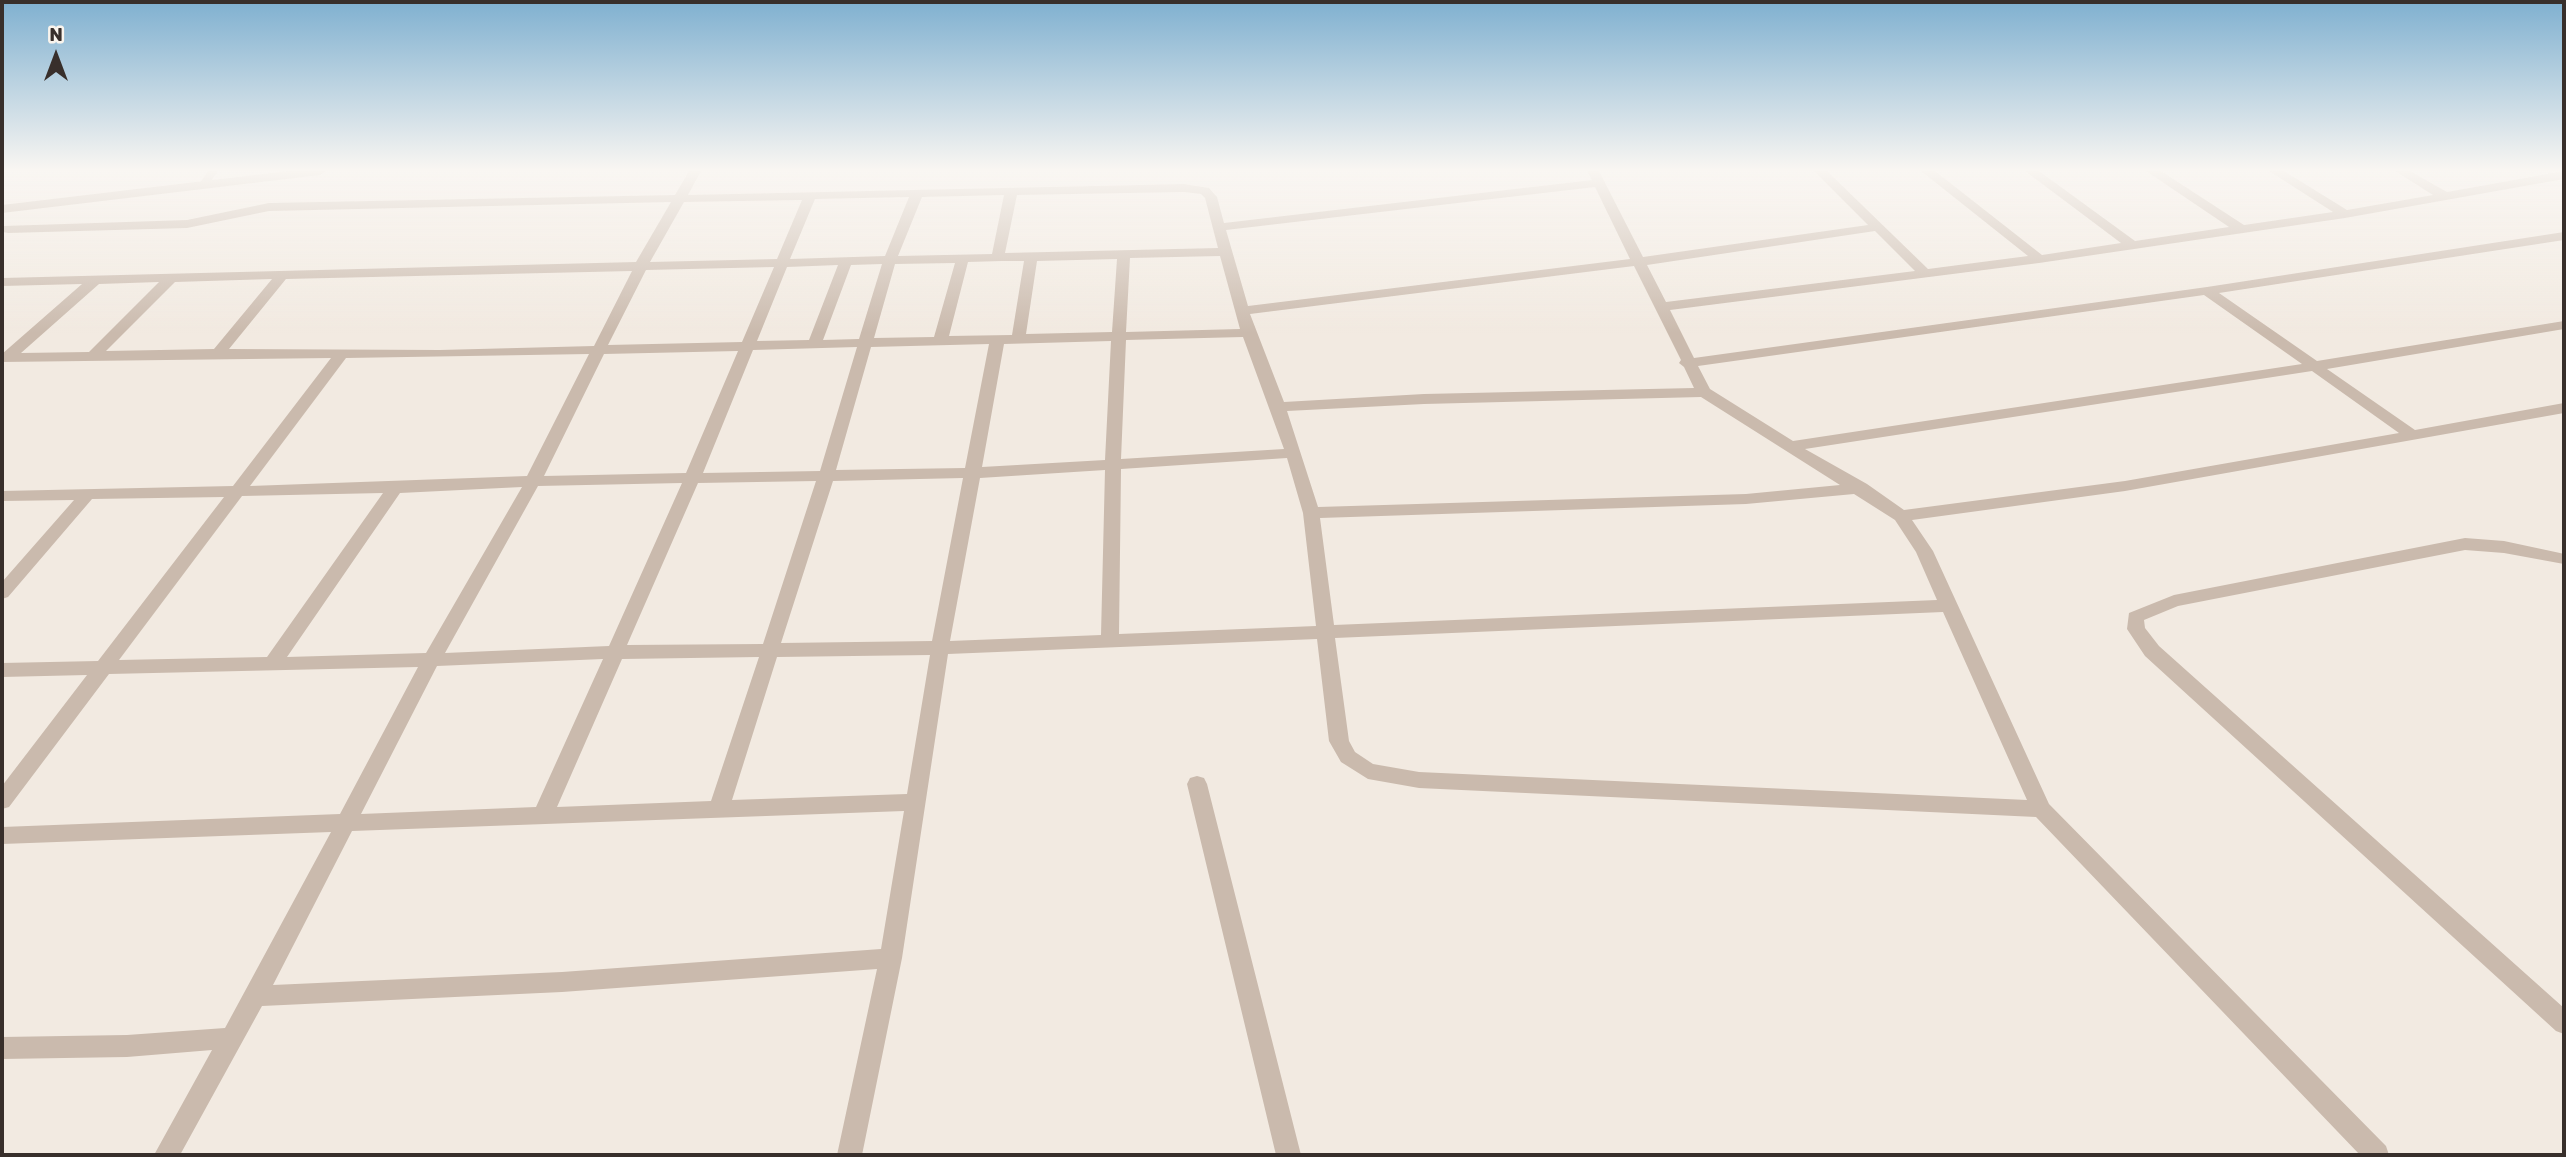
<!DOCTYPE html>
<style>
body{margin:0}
#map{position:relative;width:2566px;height:1157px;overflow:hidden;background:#f2eae1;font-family:Rubik,sans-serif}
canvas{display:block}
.frame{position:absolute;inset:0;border:4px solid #382f2b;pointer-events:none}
.north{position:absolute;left:21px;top:21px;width:70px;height:70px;-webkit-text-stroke:5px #f9f4ed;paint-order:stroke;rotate:0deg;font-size:19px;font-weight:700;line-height:28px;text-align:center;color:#382f2b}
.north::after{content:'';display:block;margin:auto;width:24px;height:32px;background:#382f2b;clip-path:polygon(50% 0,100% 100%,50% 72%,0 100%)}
</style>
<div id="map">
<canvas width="2566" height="1157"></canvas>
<div class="frame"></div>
<div class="north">N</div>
</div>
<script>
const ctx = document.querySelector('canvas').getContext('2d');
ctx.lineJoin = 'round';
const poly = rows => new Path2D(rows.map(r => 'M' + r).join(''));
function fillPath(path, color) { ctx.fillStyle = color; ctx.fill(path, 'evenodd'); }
const service = poly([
 [208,171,218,171,206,188,200,188,198,186,208,171]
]);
const minor = poly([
 [689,171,701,171,688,195,1184,184,1209,188,1217,197,1224,223,1592,180,1587,171,1599,171,1643,257,1868,225,1814,171,1827,171,1928,269,2028,256,1921,171,1935,171,2042,255,2121,243,2025,171,2039,171,2135,241,2229,227,2146,171,2161,171,2244,225,2333,212,2269,171,2284,171,2347,210,2433,195,2395,171,2410,171,2447,192,2564,171,2564,179,2345,218,2039,263,1670,310,1694,358,2207,287,2564,232,2564,240,2219,293,2317,361,2564,321,2564,329,2327,369,2415,430,2564,403,2564,413,2125,491,1912,520,1933,551,2049,804,2386,1146,2389,1155,2360,1155,2036,817,1419,788,1368,779,1341,762,1329,741,1317,639,948,654,902,958,862,1155,837,1155,877,969,562,992,262,1006,180,1155,154,1155,212,1050,127,1057,2,1059,2,1037,127,1035,225,1028,331,832,2,844,2,827,340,814,418,667,109,674,9,807,2,809,2,786,87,675,2,677,2,663,98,661,224,497,92,499,8,597,2,599,2,582,74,500,2,501,2,491,233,486,331,358,2,362,2,354,82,284,2,286,2,278,636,262,671,202,269,211,187,228,8,233,3,232,3,226,187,220,269,203,675,195,689,171],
 [1595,187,1630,259,1248,306,1226,230,1595,187],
 [1184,192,1201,194,1205,198,1218,248,1005,253,1017,195,1184,192],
 [1004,195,992,254,898,256,922,197,1004,195],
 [909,197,885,256,790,259,815,199,909,197],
 [802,200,777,259,650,262,684,202,802,200],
 [1875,231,1915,271,1666,302,1647,265,1875,231],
 [1220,256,1240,329,1126,332,1130,258,1220,256],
 [1117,259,1112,332,1026,334,1037,261,1117,259],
 [1002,261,1024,261,1012,335,949,336,968,262,1002,261],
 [955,263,934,337,874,338,895,264,955,263],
 [882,264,859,339,823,340,851,265,882,264],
 [838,265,809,340,757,341,787,267,838,265],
 [1634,266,1681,360,1679,363,1684,367,1694,388,1424,394,1284,402,1250,314,1634,266],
 [774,267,742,342,608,345,646,270,774,267],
 [632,271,594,346,440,350,229,349,286,279,632,271],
 [272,279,214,349,106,351,175,282,272,279],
 [159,282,89,352,21,353,99,284,159,282],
 [2204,295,2302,364,1793,441,1710,389,1698,366,2204,295],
 [1243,337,1284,449,1121,459,1126,340,1243,337],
 [1111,341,1105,460,982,467,1004,344,1111,341],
 [989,344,965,468,836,470,871,347,989,344],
 [857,347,820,471,703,473,753,350,857,347],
 [738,351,686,473,544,476,604,354,738,351],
 [589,354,527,476,250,486,346,358,589,354],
 [2312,371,2399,433,2125,481,1904,510,1867,484,1805,449,2312,371],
 [1701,397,1840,485,1746,494,1318,507,1287,411,1424,404,1701,397],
 [1287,458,1303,513,1316,626,1119,634,1121,469,1287,458],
 [1105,470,1101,635,950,641,980,478,1105,470],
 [963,478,932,641,781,643,833,481,963,478],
 [816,481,763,644,627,645,698,483,816,481],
 [682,483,609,646,445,653,538,486,682,483],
 [522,487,426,653,287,657,400,493,522,487],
 [383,493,267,657,119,660,242,496,383,493],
 [1854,494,1895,520,1916,552,1937,600,1334,625,1320,518,1746,504,1854,494],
 [1943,612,2027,800,1419,772,1373,764,1355,752,1349,741,1335,638,1943,612],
 [930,655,907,794,732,800,777,657,930,655],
 [759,657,711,801,557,807,622,659,759,657],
 [603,659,536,807,361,814,437,666,603,659],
 [904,811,881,949,562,972,273,985,352,831,904,811],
 [2465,538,2504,541,2560,553,2564,554,2564,564,2504,553,2465,550,2178,606,2144,620,2145,628,2159,646,2564,1008,2564,1034,2556,1031,2145,656,2127,629,2129,613,2174,595,2465,538],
 [1197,776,1204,778,1207,784,1301,1155,1276,1155,1187,784,1190,778,1197,776]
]);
const tertiary = poly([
 [288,171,326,171,320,175,2,213,2,205,288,171]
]);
fillPath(service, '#cabaad');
fillPath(minor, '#cabaad');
fillPath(tertiary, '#cabaad');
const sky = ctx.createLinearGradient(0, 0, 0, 333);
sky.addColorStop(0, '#7fb0d0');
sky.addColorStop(0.51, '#f9f6f2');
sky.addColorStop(1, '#f9f6f200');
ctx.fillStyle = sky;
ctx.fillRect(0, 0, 2566, 333);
</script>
